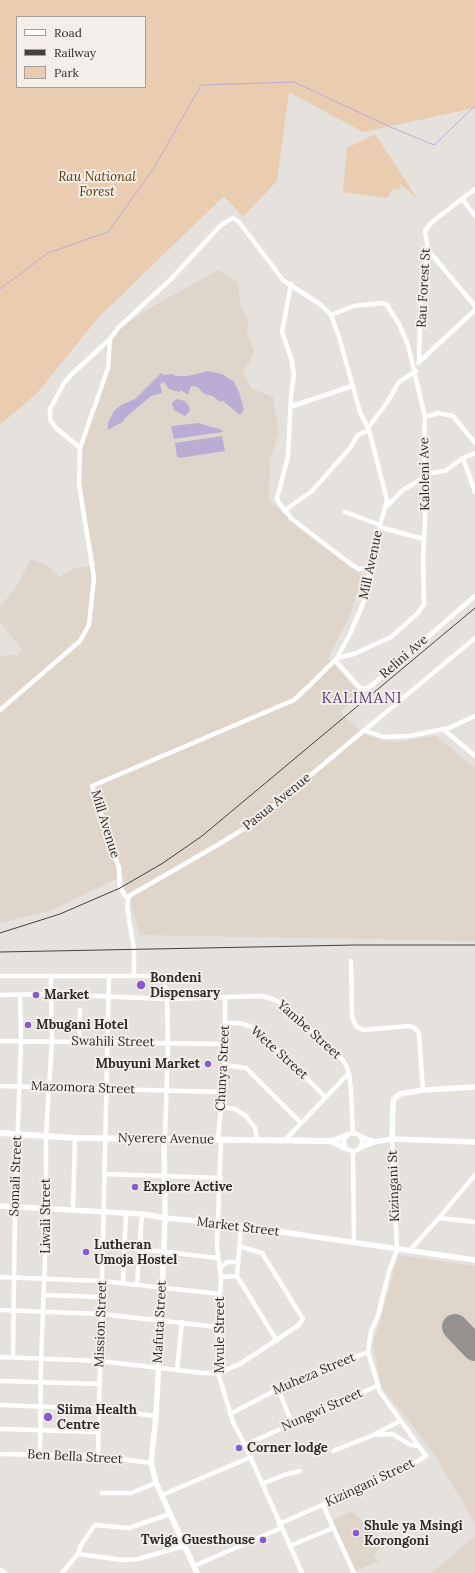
<!DOCTYPE html>
<style>
body{margin:0}
#map{position:relative;width:475px;height:1573px;overflow:hidden;background:#e5e1dc;font-family:Lora,serif}
canvas{display:block}
.legend{position:absolute;left:16px;top:16px;width:130px;height:72px;box-sizing:border-box;background:#f3eee9;border:1px solid #a3a09c;margin:0;padding:5px 7px;list-style:none;font-size:12px;color:#2c2b29}
.legend li{display:flex;align-items:center;gap:8px;height:20px}
.legend b{width:20px;border:1px solid #a3a09c}
</style>
<div id="map">
<canvas width="475" height="1573"></canvas>
<ul class="legend">
<li><b style="height:5px;background:#fff"></b>Road</li>
<li><b style="height:5px;background:#43413f"></b>Railway</li>
<li><b style="height:11px;background:#eaccb0"></b>Park</li>
</ul>
</div>
<script>
const ctx = document.querySelector('canvas').getContext('2d');
ctx.lineJoin = 'round';
function fillPath(path, color) { ctx.fillStyle = color; ctx.fill(path, 'evenodd'); }
const poly = rows => new Path2D(rows.map(r => 'M' + r).join(''));
function stroke(path, color, width, dash) { ctx.strokeStyle = color; ctx.lineWidth = width; ctx.lineCap = dash ? 'butt' : 'round'; ctx.setLineDash(dash || []); ctx.stroke(path); }
function drawText(font, color, halo, rows, align = 'center') {
  ctx.font = font + ' Lora,serif'; ctx.lineWidth = 4; ctx.setLineDash([]); ctx.textBaseline = 'middle'; ctx.strokeStyle = halo; ctx.fillStyle = color; for (const [text, x, y, turn = 0] of rows) {
    ctx.save(); ctx.translate(x, y); ctx.rotate((+turn || 0) * Math.PI / 180); ctx.textAlign = isNaN(turn) ? turn : align; if (halo) ctx.strokeText(text, 0, 0); ctx.fillText(text, 0, 0); ctx.restore();
  }
}
const built = poly([
 [218,270,238,282,240,304,249,322,246,331,254,351,251,360,243,371,251,388,273,397,279,432,270,460,269,500,313,539,362,575,351,613,328,658,361,694,340,712,365,735,393,742,436,736,475,768,475,941,140,935,122,876,52,910,0,923,0,656,18,655,22,650,0,622,0,607,16,587,31,559,48,566,60,577,74,568,96,566,80,490,80,447,105,368,107,352,104,344,123,326,148,309],
 [399,1255,475,1266,475,1523,430,1448,381,1386,373,1344],
 [352,1511,385,1543,373,1555,379,1561,355,1571,332,1521],
 [475,1536,475,1573,431,1573]
]);
const green = poly([
 [0,0,475,0,475,108,363,132,289,92,277,181,243,217,224,196,98,318,38,392,0,425],
 [17,17,145,17,145,87,17,87],
 [375,134,383,146,417,198,399,183,401,190,392,189,388,198,343,192,347,148]
]);
const water = poly([
 [208,371,222,374,234,382,239,392,244,410,240,415,223,401,220,402,213,396,204,394,198,387,191,386,188,395,181,390,179,392,169,389,164,382,160,384,162,393,151,396,124,419,124,421,108,430,108,423,114,411,121,405,135,399,161,373,164,375,173,374,175,376,188,376],
 [176,399,185,401,189,406,190,411,185,416,174,410,172,403],
 [199,423,222,430,223,432,174,439,171,426],
 [222,436,225,451,179,458,177,457,175,443]
]);
const stream = poly([
 [0,289,48,253,108,232,154,168,201,85,294,82,388,126,434,145,475,106]
]);
const runway = poly([
 [455,1327,475,1348]
]);
const minor = poly([
 [462,199,475,216],
 [428,250,475,306],
 [291,284,282,332,291,358,294,374,291,395,288,457,277,498,279,503,292,519,352,565,359,569,371,569],
 [331,315,354,306,383,303,387,305,399,324,408,345,425,417,423,478,426,502,423,558,424,604,418,613,391,637,354,654,337,658],
 [419,362,421,291,428,250,425,231,432,222,475,189],
 [418,363,475,310],
 [290,407,352,386],
 [425,417,438,413,453,416,475,443],
 [368,428,388,401,399,382,416,371],
 [80,448,55,427,50,419,50,409,64,383,72,374,110,339],
 [463,458,475,492],
 [423,474,445,471,463,458,475,453],
 [386,507,403,490,423,478],
 [284,511,312,491,350,448,358,435,369,430],
 [345,512,380,525],
 [379,527,424,539],
 [335,660,360,688,365,689,371,686,475,596],
 [0,710,80,641,89,625,94,578,79,484,80,448,108,368,110,339,118,328,171,279,221,225,233,218,239,222,283,280,321,305,331,315,339,337,360,412,369,430,387,500,376,540,364,601,350,634,337,658,308,687,294,700,92,786,119,868,120,888,127,898],
 [443,729,475,756],
 [364,730,383,737,410,736,449,728,475,716],
 [351,961,352,1017,356,1026,363,1030,410,1026,416,1029,419,1034,423,1090],
 [0,976,151,976,164,979,167,999,168,1044,165,1138],
 [134,976,134,950,127,907,129,896,221,843,253,823,475,638],
 [0,995,50,994,167,999,262,996,273,999,284,1005,342,1059,346,1065,349,1073,351,1091,353,1134],
 [226,1023,240,1023,252,1027,291,1062,325,1097],
 [0,1041,225,1044],
 [79,1041,80,1010],
 [225,1065,246,1068,300,1122],
 [0,1086,222,1092],
 [222,1107,235,1109,246,1116,255,1128,257,1140],
 '344 1142a9 9 0 1 1 18 0a9 9 0 1 1-18 0Z',
 [218,1139,225,1065,225,997],
 [221,1139,217,1246,221,1277,218,1327,218,1373,233,1422,245,1445,302,1573],
 [285,1140,349,1073],
 [353,1152,354,1242],
 [105,1174,221,1178],
 [73,1210,75,1138],
 [439,1218,475,1175],
 [104,1245,218,1258],
 [410,1250,439,1218,475,1222],
 [220,1268,227,1262,238,1262],
 [237,1276,241,1226],
 [0,1277,102,1281,220,1294],
 [221,1277,237,1276,277,1341],
 [123,1283,126,1213],
 [137,1284,142,1214],
 [45,1295,101,1297],
 [0,1310,101,1314,218,1327],
 [368,1352,371,1331,378,1316,389,1271,397,1250,392,1139],
 [0,1357,100,1361,202,1373,218,1373,240,1364,299,1325,303,1319,262,1253,239,1246],
 [13,1357,15,1207,21,1041,20,995],
 [177,1369,182,1322],
 [0,1381,99,1384],
 [278,1389,292,1423],
 [0,1405,99,1409,156,1416],
 [230,1414,278,1389,368,1352,380,1392,426,1456,404,1469,279,1524],
 [0,1429,98,1432],
 [375,1435,392,1434,411,1445,418,1446],
 [245,1445,377,1386],
 [333,1451,371,1436,400,1421],
 [0,1454,98,1456,151,1463],
 [40,1455,41,1360,46,1235,46,1135,52,1041,51,976],
 [98,1456,109,976],
 [262,1484,284,1475,300,1471],
 [102,1493,131,1493,156,1483],
 [162,1495,251,1457],
 [323,1505,354,1573],
 [290,1546,333,1528],
 [78,1554,123,1560,138,1559,184,1546],
 [194,1566,281,1528],
 [0,1570,5,1573],
 [62,1573,78,1554,81,1545,95,1525,129,1528,170,1514]
]);
const tertiary = poly([
 [361,1137,374,1142],
 [164,1138,165,1218,161,1320,156,1416,151,1463,156,1483,197,1573],
 [392,1139,393,1104,394,1099,400,1094,423,1090,475,1087],
 [361,1147,374,1142,392,1139,475,1142],
 [0,1206,142,1214,165,1218,220,1223,475,1260]
]);
const secondary = poly([
 [0,1133,75,1138,331,1141,346,1136],
 [331,1141,345,1148]
]);
const rail = poly([
 [0,933,60,914,120,888,163,863,202,836,475,608],
 [0,952,355,945,475,945]
]);
const markers = [
 [141,985,5,"#8a59d2"],
 [36,995,4,"#8a59d2"],
 [28,1025,4,"#8a59d2"],
 [208,1064,4,"#8a59d2"],
 [135,1187,4,"#8a59d2"],
 [86,1252,4,"#8a59d2"],
 [48,1417,5,"#8a59d2"],
 [239,1448,4,"#8a59d2"],
 [356,1533,4,"#8a59d2"],
 [263,1540,4,"#8a59d2"]
];
const parkNames = [
 ["Rau National",97,177],
 ["Forest",97,192]
];
const streetNames = [
 ["Rau Forest St",424,288,-87],
 ["Kaloleni Ave",425,474,-91],
 ["Mill Avenue",371,565,-78],
 ["Relini Ave",404,657,-41],
 ["Pasua Avenue",277,802,-39],
 ["Mill Avenue",105,824,73],
 ["Yambe Street",309,1030,42],
 ["Swahili Street",113,1042,1],
 ["Wete Street",279,1053,42],
 ["Chunya Street",223,1068,-87],
 ["Mazomora Street",83,1088,2],
 ["Nyerere Avenue",166,1139,1],
 ["Somali Street",16,1176,-88],
 ["Kizingani St",394,1186,-92],
 ["Liwali Street",46,1216,-90],
 ["Market Street",238,1227,7],
 ["Mafuta Street",160,1322,-87],
 ["Mission Street",101,1324,-88],
 ["Mvule Street",220,1335,-90],
 ["Muheza Street",314,1374,-23],
 ["Nungwi Street",322,1410,-24],
 ["Ben Bella Street",75,1457,3],
 ["Kizingani Street",370,1483,-25]
];
const poiNames = [
 ["Bondeni",150,978],
 ["Dispensary",150,993],
 ["Market",44,995],
 ["Mbugani Hotel",36,1025],
 ["Mbuyuni Market",200,1064,"right"],
 ["Explore Active",143,1187],
 ["Lutheran",94,1245],
 ["Umoja Hostel",94,1260],
 ["Siima Health",57,1410],
 ["Centre",57,1425],
 ["Corner lodge",247,1448],
 ["Shule ya Msingi",364,1526],
 ["Korongoni",364,1541],
 ["Twiga Guesthouse",255,1540,"right"]
];
const quarterNames = [
 ["KALIMANI",362,699]
];
fillPath(built, '#dfd5cb');
fillPath(green, '#eaccb0');
fillPath(water, '#b9add5');
stroke(stream, '#b9add5', 1);
stroke(runway, '#94918e', 26);
stroke(minor, '#fff', 4.5);
stroke(tertiary, '#fff', 5.5);
stroke(secondary, '#fff', 6);
stroke(rail, '#43413f', 1);
for (const [x, y, r, color] of markers) { const dot = new Path2D(); dot.arc(x, y, r, 0, 2 * Math.PI); ctx.fillStyle = color; ctx.fill(dot); stroke(dot, '#f3eee9', 1.5); }
drawText('italic 13px', '#613800', '#f3eee9', parkNames);
drawText('13px', '#2c2b29', '#f3eee9', streetNames);
drawText('bold 13px', '#2c2b29', '#f3eee9', poiNames, 'left');
ctx.letterSpacing = '1px';
drawText('15px', '#503a76', '#f3eee9', quarterNames);
ctx.letterSpacing = '0px';
</script>
